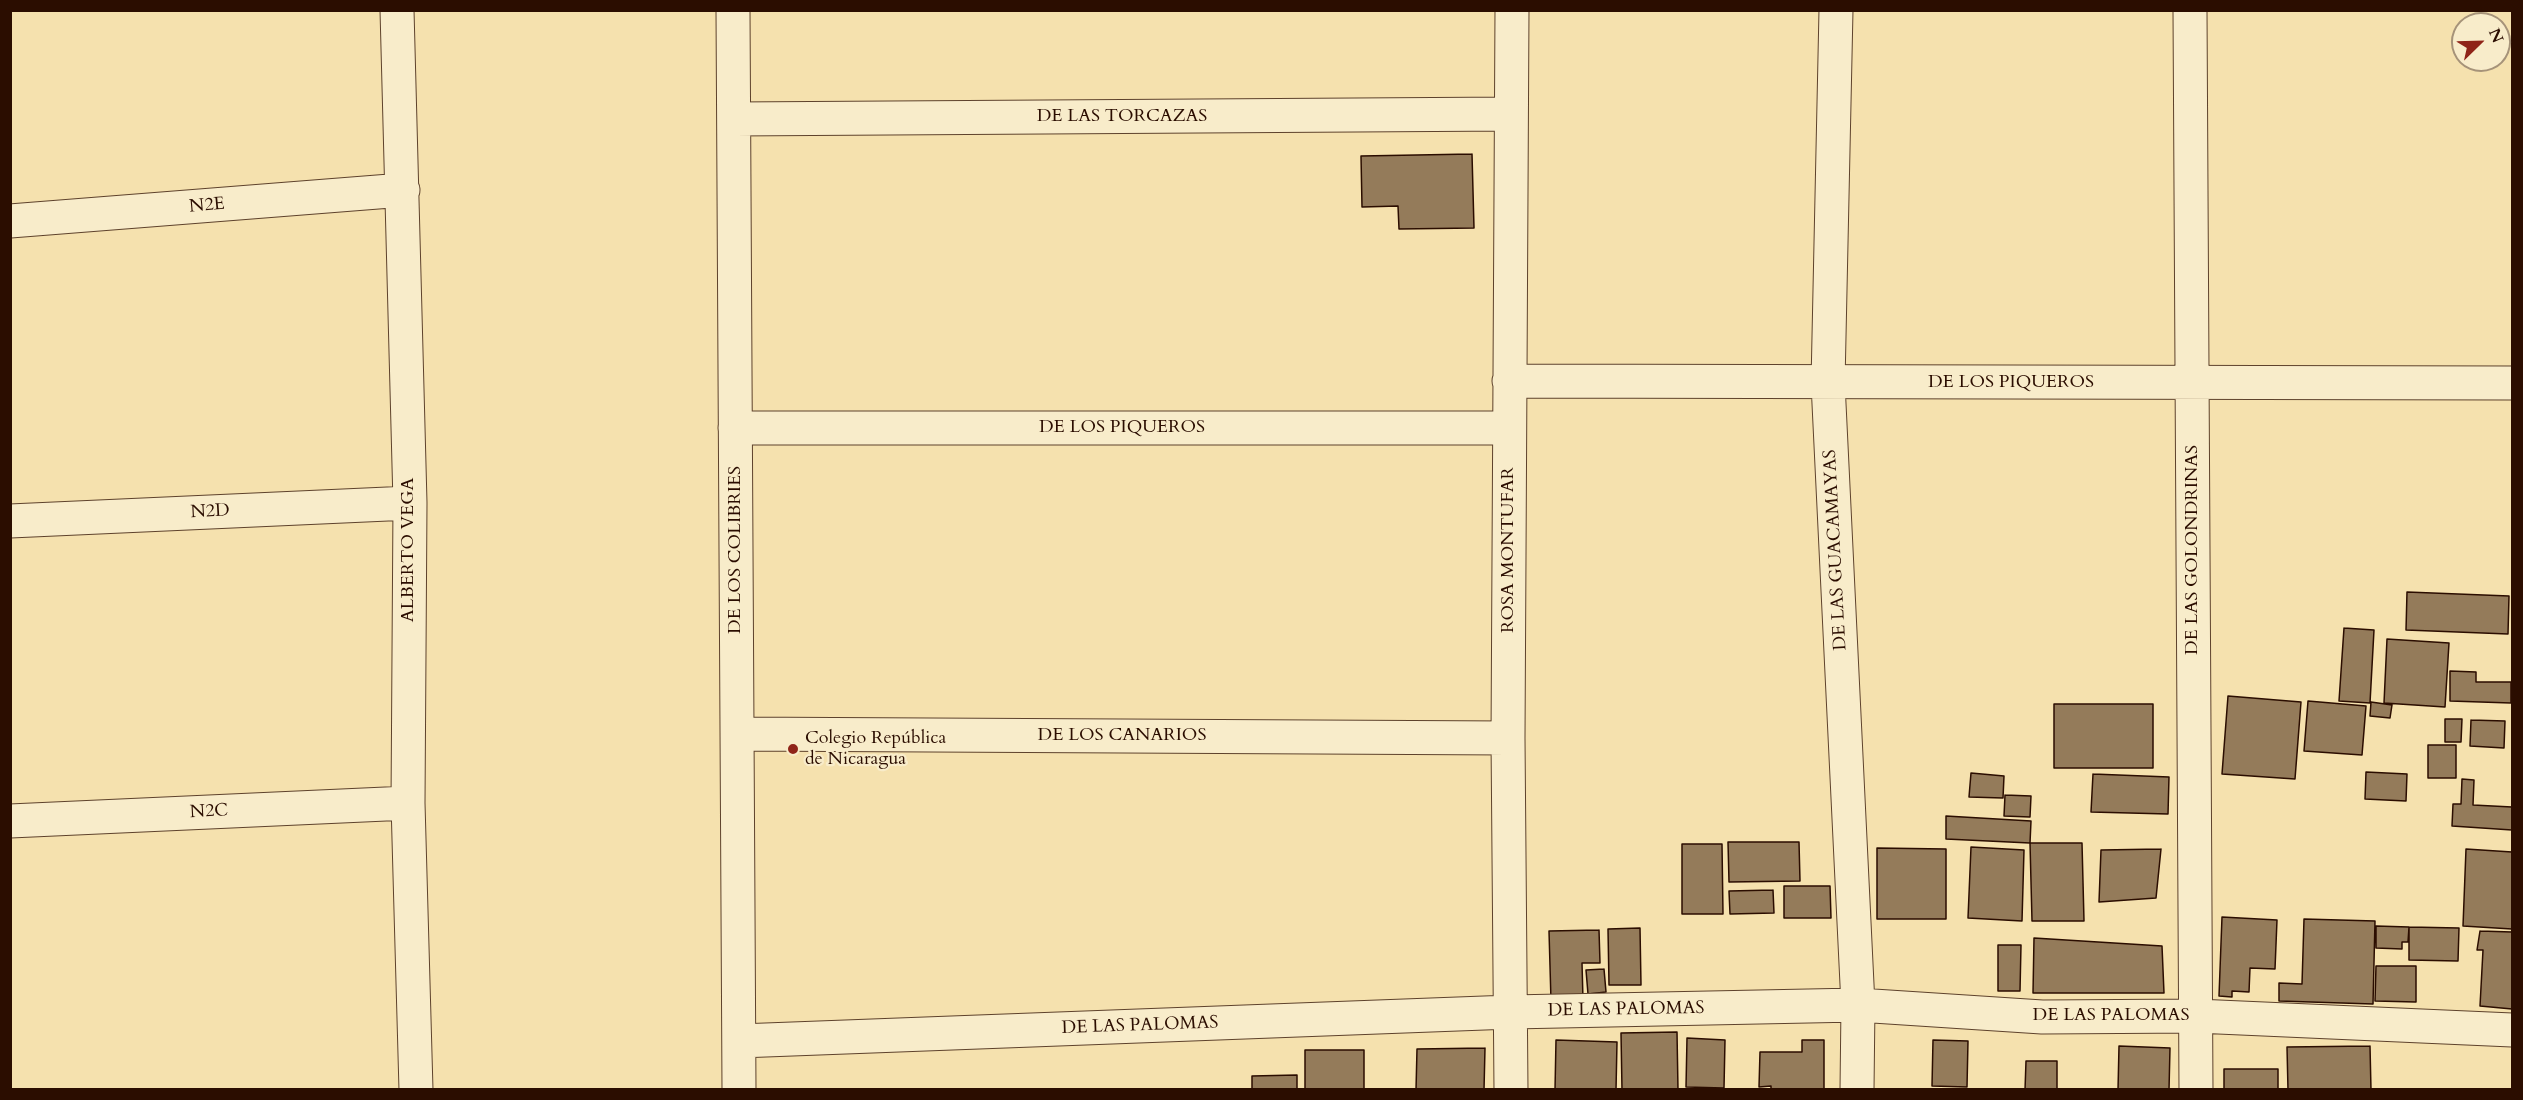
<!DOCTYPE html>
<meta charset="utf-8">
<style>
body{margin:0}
#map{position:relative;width:2523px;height:1100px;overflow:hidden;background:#f5e1ae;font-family:Cardo,serif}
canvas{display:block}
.frame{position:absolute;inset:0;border:12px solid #2b0d00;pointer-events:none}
.north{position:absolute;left:2451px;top:12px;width:60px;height:60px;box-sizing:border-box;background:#f8ecca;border:2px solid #a69379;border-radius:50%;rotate:67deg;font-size:16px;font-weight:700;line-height:24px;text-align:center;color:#2b0d00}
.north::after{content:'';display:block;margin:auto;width:21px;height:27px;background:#8f2418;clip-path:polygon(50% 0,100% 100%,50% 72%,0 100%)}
</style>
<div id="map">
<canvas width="2523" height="1100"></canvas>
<div class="frame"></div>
<div class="north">N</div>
</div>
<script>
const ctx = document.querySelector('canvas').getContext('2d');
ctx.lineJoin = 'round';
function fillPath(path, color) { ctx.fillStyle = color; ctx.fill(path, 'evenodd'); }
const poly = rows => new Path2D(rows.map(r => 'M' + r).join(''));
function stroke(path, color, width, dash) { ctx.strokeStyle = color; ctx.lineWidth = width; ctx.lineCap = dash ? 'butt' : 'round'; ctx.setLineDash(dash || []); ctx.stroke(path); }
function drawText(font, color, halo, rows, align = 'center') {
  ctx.font = font + ' Cardo,serif'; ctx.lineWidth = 4.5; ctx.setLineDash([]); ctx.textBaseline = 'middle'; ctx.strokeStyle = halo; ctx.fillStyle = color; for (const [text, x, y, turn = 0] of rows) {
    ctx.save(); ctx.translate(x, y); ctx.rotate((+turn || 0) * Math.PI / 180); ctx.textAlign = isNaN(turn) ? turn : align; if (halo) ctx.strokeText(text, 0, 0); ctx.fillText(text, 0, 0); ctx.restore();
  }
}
const building = poly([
 [1472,154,1474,228,1399,229,1398,206,1362,207,1361,156,1472,154],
 [2407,592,2509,596,2508,634,2406,630,2407,592],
 [2344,628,2374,630,2370,703,2339,701,2344,628],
 [2387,639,2449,643,2445,707,2384,703,2387,639],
 [2450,671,2476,672,2476,682,2511,682,2511,703,2450,701,2450,671],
 [2228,696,2301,702,2295,779,2222,774,2228,696],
 [2308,701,2366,706,2362,755,2304,751,2308,701],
 [2371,702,2392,705,2390,718,2370,716,2371,702],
 [2054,704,2153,704,2153,768,2054,768,2054,704],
 [2445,719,2462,719,2461,742,2445,742,2445,719],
 [2471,720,2505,721,2504,748,2470,746,2471,720],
 [2428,745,2456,745,2456,778,2428,778,2428,745],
 [2366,772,2407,774,2406,801,2365,799,2366,772],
 [1971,773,2004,776,2003,798,1969,797,1971,773],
 [2093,774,2169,777,2168,814,2091,812,2093,774],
 [2462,779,2474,780,2473,805,2512,807,2512,830,2452,826,2453,804,2461,804,2462,779],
 [2005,795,2031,796,2030,817,2004,816,2005,795],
 [1946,816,2031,821,2030,843,1946,839,1946,816],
 [1728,842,1799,842,1800,881,1729,882,1728,842],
 [2030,843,2082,843,2084,921,2032,921,2030,843],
 [1682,844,1722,844,1723,914,1682,914,1682,844],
 [1971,847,2024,850,2022,921,1968,918,1971,847],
 [1877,848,1946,849,1946,919,1877,919,1877,848],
 [2161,849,2156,898,2099,902,2101,850,2161,849],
 [2466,849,2512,852,2512,929,2463,926,2466,849],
 [1784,886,1830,886,1831,918,1784,918,1784,886],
 [1773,890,1774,913,1730,914,1729,891,1773,890],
 [2222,917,2277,920,2275,969,2250,968,2249,992,2232,991,2232,997,2219,996,2222,917],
 [2304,919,2375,921,2373,1004,2279,1001,2279,983,2302,984,2304,919],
 [2376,926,2409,927,2408,942,2402,942,2402,949,2376,948,2376,926],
 [2409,927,2459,928,2458,961,2409,960,2409,927],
 [1640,928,1641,985,1609,985,1608,929,1640,928],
 [1599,930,1600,963,1582,963,1583,1000,1551,1001,1549,931,1599,930],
 [2480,931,2512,932,2512,1009,2480,1006,2483,950,2477,950,2480,931],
 [2034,938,2162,946,2164,993,2033,993,2034,938],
 [1998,945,2021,945,2020,991,1998,991,1998,945],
 [2376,966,2416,966,2416,1002,2375,1001,2376,966],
 [1604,969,1606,992,1588,994,1586,970,1604,969],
 [1677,1032,1678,1090,1622,1090,1621,1033,1677,1032],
 [1687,1038,1725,1040,1724,1088,1686,1087,1687,1038],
 [1556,1040,1617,1042,1616,1090,1555,1090,1556,1040],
 [1802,1040,1824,1040,1824,1090,1771,1090,1771,1086,1759,1087,1760,1052,1802,1052,1802,1040],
 [1933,1040,1968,1041,1967,1087,1932,1086,1933,1040],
 [2119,1046,2170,1048,2169,1090,2118,1090,2119,1046],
 [2370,1046,2371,1090,2288,1090,2287,1047,2370,1046],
 [1485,1048,1484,1090,1416,1090,1417,1049,1485,1048],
 [1305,1050,1364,1050,1364,1090,1305,1090,1305,1050],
 [2026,1061,2057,1061,2057,1090,2025,1090,2026,1061],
 [2224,1069,2278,1069,2278,1090,2224,1090,2224,1069],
 [1297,1075,1297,1090,1252,1090,1252,1076,1297,1075]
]);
const minor = poly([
 [397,10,410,503,408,803,416,1090],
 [733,10,739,1090],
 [1836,10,1828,383,1858,1005,1857,1090],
 [2190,10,2196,1090],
 [734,119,1511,114],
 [10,221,403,190],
 [1509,381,2512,383],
 [735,428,1509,428],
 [10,521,410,503],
 [737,734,1508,738],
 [10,821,408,803],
 [739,1041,1511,1012,1858,1005,2042,1017,2196,1016,2512,1030],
 [1511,1090,1508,738,1512,10]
]);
const markers = [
 [793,749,6,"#8f2418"]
];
const streetNames = [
 ["DE LAS TORCAZAS",1122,117],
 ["N2E",207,206,-5],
 ["DE LOS PIQUEROS",2011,383],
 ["DE LOS PIQUEROS",1122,428],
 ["N2D",210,512,-3],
 ["ALBERTO VEGA",409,550,-90],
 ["DE LOS COLIBRIES",736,550,-90],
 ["ROSA MONTUFAR",1509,550,-90],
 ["DE LAS GUACAMAYAS",1836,550,-93],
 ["DE LAS GOLONDRINAS",2193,550,-90],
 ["DE LOS CANARIOS",1122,736],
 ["N2C",209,812,-3],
 ["DE LAS PALOMAS",1626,1010,-1],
 ["DE LAS PALOMAS",2111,1016],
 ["DE LAS PALOMAS",1140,1026,-2]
];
const poiNames = [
 ["Colegio República",805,739],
 ["de Nicaragua",805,760]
];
fillPath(building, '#947b5a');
stroke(building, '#2b0d00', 1.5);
stroke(minor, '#5e422c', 35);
stroke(minor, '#f8ecca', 33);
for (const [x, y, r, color] of markers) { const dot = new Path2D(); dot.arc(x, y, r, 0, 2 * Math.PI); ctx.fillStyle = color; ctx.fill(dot); stroke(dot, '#f8ecca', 2); }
drawText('18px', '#2b0d00', '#f8ecca', streetNames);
drawText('18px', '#2b0d00', '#f8ecca', poiNames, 'left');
</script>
